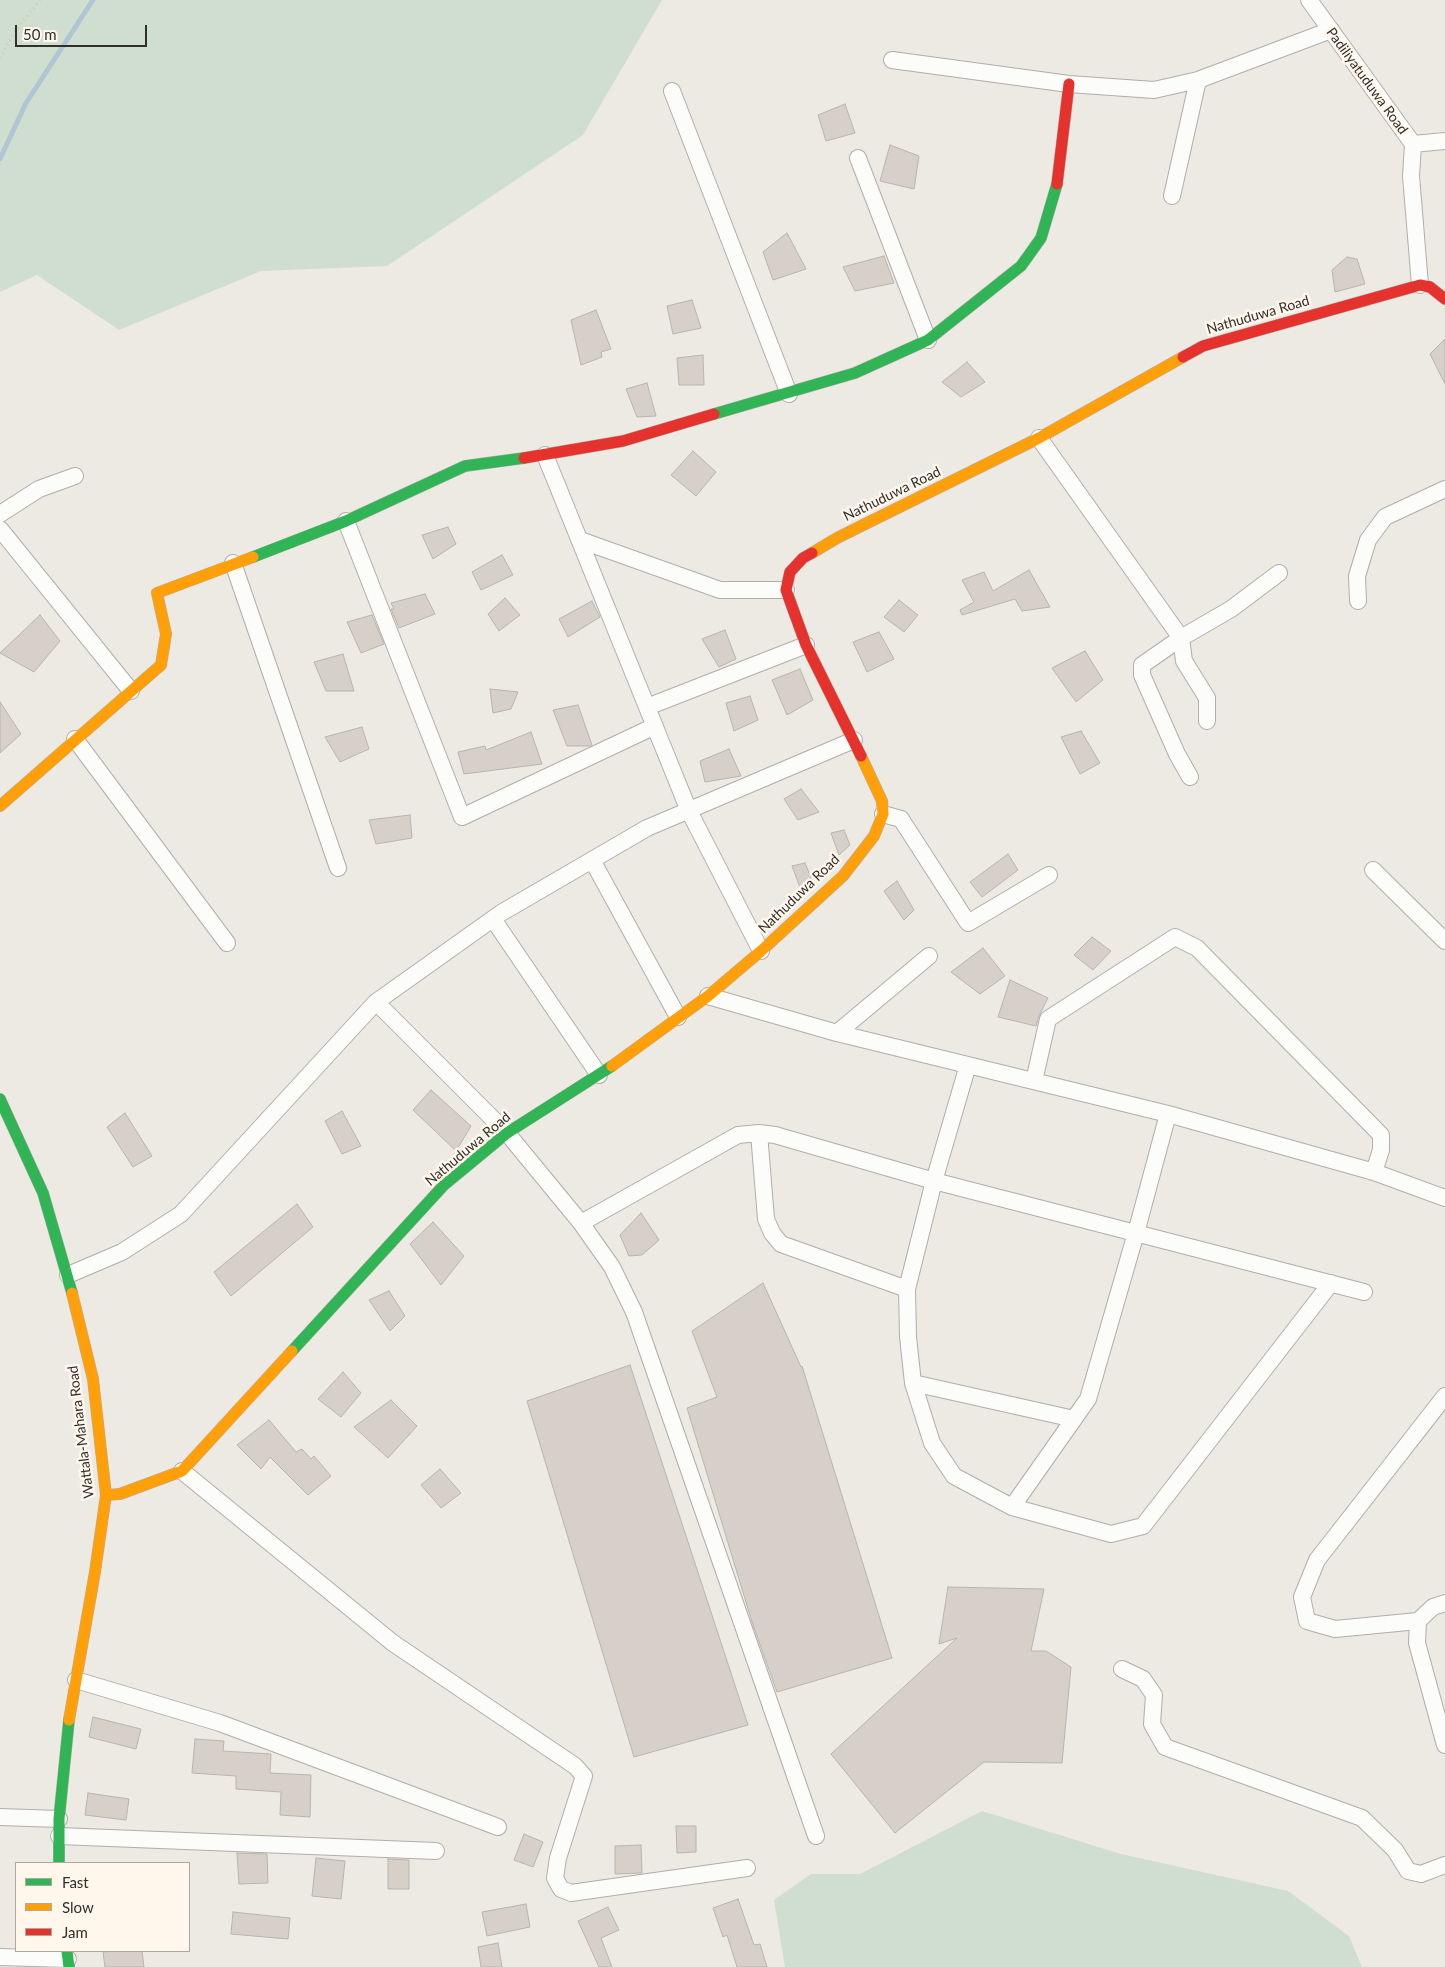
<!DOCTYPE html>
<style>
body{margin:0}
#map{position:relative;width:1445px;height:1967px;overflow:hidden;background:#ede9e3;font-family:Lato,sans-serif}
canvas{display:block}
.legend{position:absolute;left:15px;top:1862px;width:175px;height:90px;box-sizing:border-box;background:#fff7ec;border:1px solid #ada79f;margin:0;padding:6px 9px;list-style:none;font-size:15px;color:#322f2b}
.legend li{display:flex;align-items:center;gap:10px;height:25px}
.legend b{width:25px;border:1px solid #ada79f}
.scale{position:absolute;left:15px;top:25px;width:132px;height:22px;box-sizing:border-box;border:2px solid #322f2b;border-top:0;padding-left:6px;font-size:15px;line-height:18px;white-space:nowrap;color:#322f2b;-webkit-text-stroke:4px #fff7ec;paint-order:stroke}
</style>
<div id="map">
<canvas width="1445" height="1967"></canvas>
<ul class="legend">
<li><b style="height:6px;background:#30b455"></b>Fast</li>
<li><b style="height:6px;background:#ff9f0a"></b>Slow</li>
<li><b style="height:6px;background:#e5322d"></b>Jam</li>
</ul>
<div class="scale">50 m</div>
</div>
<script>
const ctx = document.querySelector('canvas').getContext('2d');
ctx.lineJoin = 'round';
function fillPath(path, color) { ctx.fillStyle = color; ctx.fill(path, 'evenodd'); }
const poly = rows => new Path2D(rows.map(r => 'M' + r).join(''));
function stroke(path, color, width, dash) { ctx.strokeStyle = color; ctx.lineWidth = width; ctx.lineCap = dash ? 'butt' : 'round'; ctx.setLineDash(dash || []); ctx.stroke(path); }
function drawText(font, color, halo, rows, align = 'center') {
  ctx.font = font + ' Lato,sans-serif'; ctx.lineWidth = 5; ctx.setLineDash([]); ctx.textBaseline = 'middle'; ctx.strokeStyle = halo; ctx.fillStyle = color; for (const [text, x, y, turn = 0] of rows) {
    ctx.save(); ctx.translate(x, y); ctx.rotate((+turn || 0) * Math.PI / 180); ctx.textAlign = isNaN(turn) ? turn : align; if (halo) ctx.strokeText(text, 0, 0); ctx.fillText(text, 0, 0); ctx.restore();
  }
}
const green = poly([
 [0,0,662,0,583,135,387,266,261,271,119,330,37,275,0,292],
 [982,1811,1121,1854,1288,1891,1349,1936,1362,1967,785,1967,774,1900,811,1874,860,1874]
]);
const stream = poly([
 [0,159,26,103,93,0]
]);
const building = poly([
 [845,104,855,133,826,141,818,115,845,104],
 [890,145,919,156,914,189,880,181,890,145],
 [787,233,806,269,773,280,763,252,787,233],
 [884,256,894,283,855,291,843,267,884,256],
 [1347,257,1357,259,1365,284,1335,292,1332,270,1347,257],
 [692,300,701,328,673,334,667,306,692,300],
 [596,310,611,349,601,352,602,357,581,365,571,320,596,310],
 [1445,339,1445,384,1430,354,1445,339],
 [703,355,704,385,679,385,677,358,703,355],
 [967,362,985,382,961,397,942,382,967,362],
 [647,383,656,416,637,417,626,389,647,383],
 [693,451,716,472,696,496,671,475,693,451],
 [448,527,456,544,433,559,422,535,448,527],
 [502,555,513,575,481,590,472,572,502,555],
 [1029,570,1050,607,1022,611,1015,599,962,615,960,610,974,602,962,580,984,572,993,591,1029,570],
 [425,594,435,614,399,628,391,609,394,609,391,603,425,594],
 [505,598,520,615,499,631,488,614,505,598],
 [899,600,918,615,904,632,884,617,899,600],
 [592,601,600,617,568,637,559,619,592,601],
 [40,615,60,641,34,672,0,653,40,615],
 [372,615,384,644,361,653,347,622,372,615],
 [725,630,736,659,719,667,702,639,725,630],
 [879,632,894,659,867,672,853,642,879,632],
 [1085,651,1103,680,1076,702,1052,668,1085,651],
 [343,654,354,691,326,691,314,662,343,654],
 [800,669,813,700,787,715,772,680,800,669],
 [490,689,518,692,511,709,493,713,490,689],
 [750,696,758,720,734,731,726,703,750,696],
 [0,702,21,734,0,753,0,702],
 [578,705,592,745,590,746,567,746,553,710,578,705],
 [362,727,369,749,340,762,325,737,362,727],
 [1081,731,1100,763,1080,774,1061,737,1081,731],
 [531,732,542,764,464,774,458,752,485,746,486,750,531,732],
 [729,749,741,776,705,782,700,761,729,749],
 [801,789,819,812,798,820,784,799,801,789],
 [410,815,412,838,376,844,369,820,410,815],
 [844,830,850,845,839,855,831,833,844,830],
 [1008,854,1018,870,982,897,970,882,1008,854],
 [805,863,814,885,809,889,801,890,792,866,805,863],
 [897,881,914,910,904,920,884,891,897,881],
 [1092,937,1111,951,1093,970,1074,955,1092,937],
 [983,948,1005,976,980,994,951,972,983,948],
 [1010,980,1048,998,1039,1016,1036,1026,998,1017,1010,980],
 [431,1090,471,1126,456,1151,413,1110,431,1090],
 [342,1111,361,1146,342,1154,325,1121,342,1111],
 [125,1113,152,1156,133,1167,107,1127,125,1113],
 [297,1204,313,1227,231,1296,214,1272,297,1204],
 [641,1213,659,1240,642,1255,629,1256,620,1235,641,1213],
 [433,1222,464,1256,441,1285,410,1244,433,1222],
 [763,1283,801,1367,802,1366,892,1658,777,1692,753,1625,687,1408,717,1397,692,1331,763,1283],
 [389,1291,405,1316,390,1331,369,1300,389,1291],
 [630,1365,748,1725,634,1757,527,1401,630,1365],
 [343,1372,361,1393,341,1417,318,1399,343,1372],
 [391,1400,417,1426,388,1458,354,1427,391,1400],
 [269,1420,296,1452,302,1449,311,1459,314,1456,331,1476,308,1495,270,1457,261,1469,237,1445,269,1420],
 [440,1469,461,1493,441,1508,421,1485,440,1469],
 [948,1587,1044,1589,1031,1651,1046,1651,1071,1667,1062,1763,984,1762,895,1833,831,1754,957,1638,939,1644,948,1587],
 [93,1717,141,1729,136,1749,89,1737,93,1717],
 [195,1739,224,1741,223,1751,271,1754,270,1773,311,1775,310,1817,280,1815,281,1792,236,1789,236,1776,192,1773,195,1739],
 [88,1793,129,1799,126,1820,85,1815,88,1793],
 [676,1826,696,1826,696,1852,677,1853,676,1826],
 [524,1834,543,1842,533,1867,514,1860,524,1834],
 [641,1845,642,1873,615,1874,615,1846,641,1845],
 [237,1853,267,1854,268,1883,239,1884,237,1853],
 [316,1858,345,1861,341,1899,312,1896,316,1858],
 [388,1859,409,1860,409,1889,388,1889,388,1859],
 [738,1899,754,1945,760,1944,767,1967,737,1967,727,1935,723,1937,713,1908,738,1899],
 [526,1904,530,1927,487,1936,482,1912,526,1904],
 [608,1907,619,1930,601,1938,612,1967,599,1967,578,1921,608,1907],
 [233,1912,290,1918,288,1939,231,1934,233,1912],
 [498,1943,502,1967,481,1967,478,1947,498,1943],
 [115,1951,142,1951,144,1967,105,1967,103,1952,115,1951]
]);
const path = poly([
 [0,58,13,34,40,0]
]);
const street = poly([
 [1309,0,1413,144,1411,176,1420,285],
 [892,60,1069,84,1154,90,1198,80,1331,30],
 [672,91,789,394],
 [1413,144,1445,141],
 [858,158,928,340],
 [1172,196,1198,80],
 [1039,438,1181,638,1184,661,1207,698,1207,721],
 [545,455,689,811,761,951],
 [0,514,39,489,75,476],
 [346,521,462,817,655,726],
 [0,529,131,691],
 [580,540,720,590,786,590],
 [233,563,338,868],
 [1358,601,1357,576,1368,540,1385,517,1445,489],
 [647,707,806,645],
 [75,739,227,943],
 [1190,777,1177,754,1142,675,1142,665,1181,638,1231,609,1279,573],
 [883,814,901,819,968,923,1049,875],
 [592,860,678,1017],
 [1373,870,1445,941],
 [493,919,599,1075],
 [708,996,837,1033,1168,1114,1374,1172,1445,1198],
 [376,1002,507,1133,581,1223,612,1267,634,1312,816,1836],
 [837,1033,929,956],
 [968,1065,934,1181,907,1289,908,1337,913,1383,932,1443,954,1476,1012,1507,1111,1534,1143,1526,1331,1283],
 [1034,1081,1048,1019,1175,937,1197,948,1381,1135,1381,1150,1374,1172],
 [759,1133,766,1219,772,1233,781,1244,907,1289],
 [581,1223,738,1135,759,1133,775,1135,934,1181,1364,1292],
 [68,1275,122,1252,181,1214,376,1002,501,913,647,828,854,740],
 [913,1383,1074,1419],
 [182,1471,393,1643,575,1766,584,1776,558,1858,555,1878,561,1889,571,1893,747,1868],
 [1012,1507,1088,1399,1136,1233,1168,1114],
 [1445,1603,1433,1607,1418,1621,1417,1643,1445,1745],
 [1418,1621,1335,1629,1307,1621,1302,1597,1317,1560,1445,1396],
 [1122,1669,1143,1679,1154,1695,1152,1724,1165,1747,1362,1818,1395,1850,1408,1871,1421,1874,1445,1865],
 [76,1680,220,1723,498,1827],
 [0,1817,59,1819],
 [59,1836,436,1851],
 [0,1957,68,1959]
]);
const fast = poly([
 [714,414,855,373,928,340,1021,266,1041,238,1057,184],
 [253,557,346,521,465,466,524,458],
 [0,1099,43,1193,72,1293],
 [292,1351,444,1185,507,1133,612,1066],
 [59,1863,59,1819,69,1720],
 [67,1951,69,1967]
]);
const slow = poly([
 [812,553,837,538,1039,438,1183,357],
 [0,806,161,665,166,634,157,593,253,557],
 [612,1066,708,996,761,951,843,876,874,836,883,814,882,801,861,756],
 [106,1495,120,1494,182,1471,292,1351],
 [69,1720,95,1572,106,1495,93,1379,72,1293]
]);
const jam = poly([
 [1057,184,1069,84],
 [1183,357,1203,346,1420,285,1430,287,1445,299],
 [524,458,623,441,714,414],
 [812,553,803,558,790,572,786,590,806,645,861,756]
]);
const streetNames = [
 ["Padiliyatuduwa Road",1367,81,54],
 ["Nathuduwa Road",1258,315,-16],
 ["Nathuduwa Road",892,494,-26],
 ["Nathuduwa Road",799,894,-44],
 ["Nathuduwa Road",468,1149,-40],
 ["Wattala-Mahara Road",81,1432,-97]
];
fillPath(green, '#d0ded0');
stroke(stream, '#b2c5d4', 5);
fillPath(building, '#d7d0c8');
stroke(building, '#b7b4b0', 1);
stroke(street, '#b1aea9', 18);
stroke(fast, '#b1aea9', 12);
stroke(slow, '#b1aea9', 12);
stroke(jam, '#b1aea9', 12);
stroke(path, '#cbcac7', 3, [1, 4]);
stroke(street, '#fcfcfb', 16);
stroke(fast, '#30b455', 11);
stroke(slow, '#ff9f0a', 11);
stroke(jam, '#e5322d', 11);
drawText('14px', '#322f2b', '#fff7ec', streetNames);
</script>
